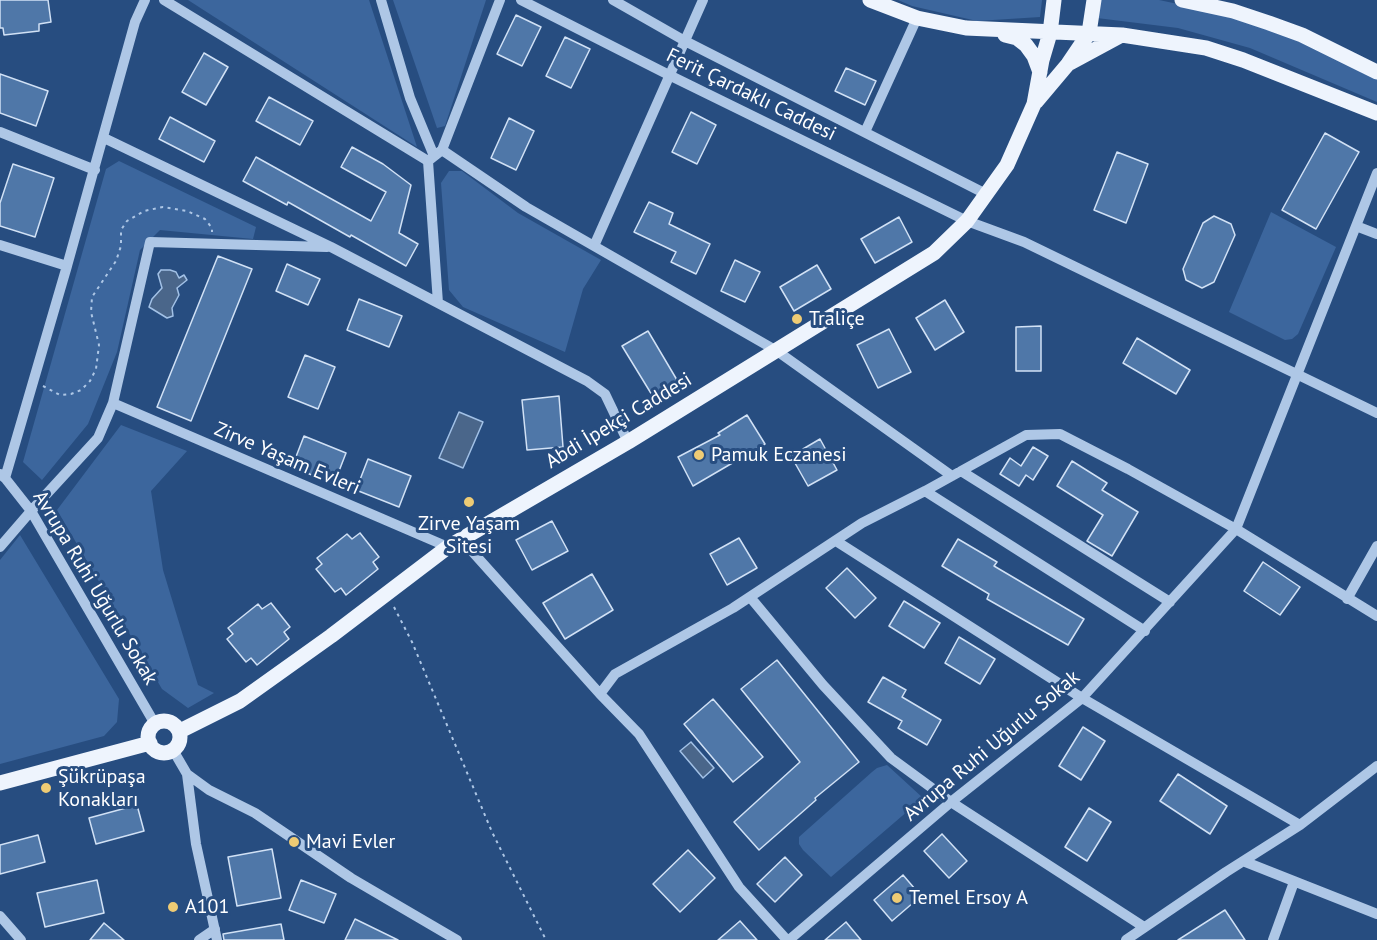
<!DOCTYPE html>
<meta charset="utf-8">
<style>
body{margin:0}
canvas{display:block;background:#274d80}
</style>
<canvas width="1377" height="940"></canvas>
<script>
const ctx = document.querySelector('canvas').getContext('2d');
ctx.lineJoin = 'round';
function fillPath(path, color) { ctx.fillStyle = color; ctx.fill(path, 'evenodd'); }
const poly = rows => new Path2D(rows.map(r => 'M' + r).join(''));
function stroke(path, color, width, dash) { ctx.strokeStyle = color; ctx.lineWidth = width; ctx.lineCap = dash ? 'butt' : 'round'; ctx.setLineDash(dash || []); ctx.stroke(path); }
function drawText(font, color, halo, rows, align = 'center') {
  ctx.font = font + ' "PT Sans",sans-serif'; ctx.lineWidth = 6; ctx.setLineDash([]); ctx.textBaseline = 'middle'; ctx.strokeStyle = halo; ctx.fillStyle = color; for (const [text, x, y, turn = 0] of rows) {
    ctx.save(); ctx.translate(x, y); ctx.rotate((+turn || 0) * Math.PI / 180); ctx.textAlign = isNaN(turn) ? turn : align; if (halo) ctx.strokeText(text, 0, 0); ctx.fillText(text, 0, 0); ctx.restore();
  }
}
const green = poly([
 [188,0,369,0,417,147],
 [393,0,486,0,445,126,437,128],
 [898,0,1042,0,1040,17,977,21,912,6],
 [1100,0,1159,0,1239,17,1300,41,1377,76,1377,102,1250,48,1178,28,1097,18],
 [119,161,256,227,253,239,160,230,140,250,117,352,88,424,42,480,23,462,106,169],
 [449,171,462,171,518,213,601,260,583,289,565,352,463,307,449,290,441,183],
 [1271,212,1336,247,1298,334,1292,339,1285,340,1229,312],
 [121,425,187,451,151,491,163,570,198,685,214,693,188,708,162,689,57,510],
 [20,535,119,699,117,722,104,736,0,764,0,560],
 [887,765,923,798,831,877,803,850,799,844,799,837,872,772,877,768]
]);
const water = poly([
 [161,270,170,270,176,272,179,278,184,275,187,280,177,288,179,295,172,308,173,316,167,318,149,307,152,299,162,288,158,274,161,270],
 [459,412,483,422,463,468,439,458,459,412],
 [691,742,714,768,703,778,680,751,691,742]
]);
const building = poly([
 [0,0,48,0,51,22,39,24,39,31,4,35,3,28,0,28,0,0],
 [516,15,541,27,522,66,497,54,516,15],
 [565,37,590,49,571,88,546,76,565,37],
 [204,53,228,67,206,105,182,92,204,53],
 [846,68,876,81,865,105,835,91,846,68],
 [0,74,48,91,36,126,0,113,0,74],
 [269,97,313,121,300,145,256,121,269,97],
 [691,112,716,125,697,164,672,152,691,112],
 [170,117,215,141,204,162,159,139,170,117],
 [509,118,534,131,516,170,491,158,509,118],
 [1325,133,1359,152,1316,229,1282,210,1325,133],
 [352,147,383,164,411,185,399,233,418,244,406,266,351,235,350,237,288,202,287,205,243,181,256,157,371,221,386,192,341,167,352,147],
 [1117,152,1148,164,1126,223,1094,210,1117,152],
 [13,164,54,178,35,237,0,226,0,203,13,164],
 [649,202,673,213,669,224,710,244,696,274,671,262,676,252,634,232,649,202],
 [1214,216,1231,224,1235,235,1214,282,1202,288,1186,280,1183,269,1203,223,1214,216],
 [899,217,912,242,875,263,861,239,899,217],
 [218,256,252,269,191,421,157,407,218,256],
 [735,260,760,272,745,302,721,291,735,260],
 [287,264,320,279,308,305,276,291,287,264],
 [817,265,831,289,794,311,780,287,817,265],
 [359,299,402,316,389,347,347,330,359,299],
 [945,300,964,332,935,350,916,318,945,300],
 [1041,326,1041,371,1016,371,1016,327,1041,326],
 [889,329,911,372,878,388,857,345,889,329],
 [648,331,677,380,652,395,622,346,648,331],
 [1137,338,1190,370,1176,394,1123,363,1137,338],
 [305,355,335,367,318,409,288,397,305,355],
 [559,396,563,447,527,450,522,400,559,396],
 [747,415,765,444,693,486,678,457,720,435,718,433,747,415],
 [304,436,346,453,334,484,292,467,304,436],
 [820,439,837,470,808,486,791,456,820,439],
 [1033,447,1048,456,1033,480,1026,475,1019,486,1000,474,1010,458,1021,466,1033,447],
 [368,459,411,476,399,507,356,490,368,459],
 [1072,461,1107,483,1102,490,1138,512,1112,556,1087,541,1103,515,1057,486,1072,461],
 [552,521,568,551,532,570,516,540,552,521],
 [360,533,379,557,373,562,378,569,346,595,341,588,335,592,316,569,322,564,317,558,347,534,352,539,360,533],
 [739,538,757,568,727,585,710,554,739,538],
 [958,539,997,562,994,566,1084,619,1068,645,987,599,989,594,942,566,958,539],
 [1263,562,1300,587,1280,615,1244,591,1263,562],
 [847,568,876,598,855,618,826,588,847,568],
 [592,574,613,610,565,639,543,603,592,574],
 [904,601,940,623,924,648,889,626,904,601],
 [271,603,290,627,284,632,289,639,257,665,251,658,246,662,227,639,233,634,228,628,258,604,262,609,271,603],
 [959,637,995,659,980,684,945,663,959,637],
 [777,660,859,762,815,798,816,800,759,850,734,822,800,762,741,689,777,660],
 [883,677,906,690,902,697,941,720,927,745,898,728,902,721,868,702,883,677],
 [713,699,763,757,733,782,684,724,713,699],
 [1083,727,1105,741,1081,780,1059,766,1083,727],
 [1178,774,1227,806,1210,834,1160,801,1178,774],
 [137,805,144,831,96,844,89,818,137,805],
 [1089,808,1111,822,1087,861,1065,847,1089,808],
 [942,834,967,861,949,878,924,851,942,834],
 [38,835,45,862,0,874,0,845,38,835],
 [272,849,281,898,237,906,228,857,272,849],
 [688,850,715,878,680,912,653,884,688,850],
 [785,857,802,875,775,902,757,884,785,857],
 [903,875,921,896,892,921,874,900,903,875],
 [97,880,104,913,45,927,37,893,97,880],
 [301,880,336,894,324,923,289,910,301,880],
 [1225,910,1245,940,1178,940,1225,910],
 [355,919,398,940,345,940,355,919],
 [740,921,757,940,718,940,740,921],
 [846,922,861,940,825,940,846,922],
 [104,923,124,940,90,940,104,923],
 [281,924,284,940,224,940,223,934,281,924]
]);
const path = poly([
 [43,386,60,395,71,394,81,390,90,381,96,369,99,345,91,312,92,297,116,261,121,246,121,230,127,221,144,211,163,207,187,211,205,219,212,228,212,232],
 [394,607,412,642,492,832,546,940]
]);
const minor = poly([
 [164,0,428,161],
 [381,0,410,98,434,156],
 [521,0,671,76,967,221,1024,242,1377,413],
 [613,0,685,41,986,194],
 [0,132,95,170],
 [865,132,917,18],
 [104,138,331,247,587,381,605,394,628,442],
 [442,150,526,207,777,351,952,476],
 [428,161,442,150,500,0],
 [428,161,438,303],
 [1356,226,1377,234],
 [0,245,67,266,5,478],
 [594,246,703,0],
 [67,266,135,22,145,0],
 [113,403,448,547],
 [961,471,1170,602],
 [0,474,5,478,31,511,155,724],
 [925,491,1145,631],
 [461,539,600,694,639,734,739,887,787,940],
 [836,541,1082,698,1300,825],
 [0,547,31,511,98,438,113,403,150,242,327,247],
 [750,597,823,685,891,758,951,802,1144,927],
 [1347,599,1377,546],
 [600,694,615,674,733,608,862,523,925,491,1026,435,1060,434,1128,469,1236,529,1377,616],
 [173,750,187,774,209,790,255,813,351,878,457,940],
 [187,774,196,844,217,940],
 [1243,861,1377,914],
 [0,916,21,940],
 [199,940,215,929],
 [789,940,951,802,1082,698,1236,529,1377,173],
 [1126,940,1226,872,1300,825,1377,766],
 [1273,940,1294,882]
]);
const major = poly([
 [870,0,917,18,966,28,1122,35,1206,48,1243,60,1377,113],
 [1182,0,1233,11,1269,23,1302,35,1377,72],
 [1005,35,1017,38,1026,45,1034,56,1040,72],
 [1070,63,1120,36],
 [1036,102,1068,64,1089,33,1094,0],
 '148 737a16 16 0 1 1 32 0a16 16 0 1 1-32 0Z',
 [180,731,240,701,331,636,448,547,628,442,934,253,967,221,1007,165,1034,104,1042,60,1050,33,1054,0],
 [0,783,150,743]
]);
const markers = [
 [797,319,6,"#eecb74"],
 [699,455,6,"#eecb74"],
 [469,502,6,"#eecb74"],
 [46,788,6,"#eecb74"],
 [294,842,6,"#eecb74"],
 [897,898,6,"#eecb74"],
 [173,907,6,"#eecb74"]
];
const streetNames = [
 ["Ferit Çardaklı Caddesi",751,95,26],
 ["Abdi İpekçi Caddesi",619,421,-31],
 ["Zirve Yaşam Evleri",287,459,23],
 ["Avrupa Ruhi Uğurlu Sokak",95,588,59],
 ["Avrupa Ruhi Uğurlu Sokak",992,746,-40]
];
const poiNames = [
 ["Traliçe",809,319],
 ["Pamuk Eczanesi",711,455],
 ["Zirve Yaşam",469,524,"center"],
 ["Sitesi",469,547,"center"],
 ["Şükrüpaşa",58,777],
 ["Konakları",58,800],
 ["Mavi Evler",306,842],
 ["Temel Ersoy A",909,898],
 ["A101",185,907]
];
fillPath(green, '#3c669d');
fillPath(water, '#4a668a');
stroke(water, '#a2c1e6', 1.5);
fillPath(building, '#4f77a8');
stroke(building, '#d1e1f5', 1.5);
stroke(path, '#aec7e6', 2, [3, 4.5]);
stroke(minor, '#aec7e6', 10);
stroke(major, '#eef4fd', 15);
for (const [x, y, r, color] of markers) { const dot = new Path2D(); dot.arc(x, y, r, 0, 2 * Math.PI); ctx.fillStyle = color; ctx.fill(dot); stroke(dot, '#274d80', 2); }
drawText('20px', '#fff', '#274d80', streetNames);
drawText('20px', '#fff', '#274d80', poiNames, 'left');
</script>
